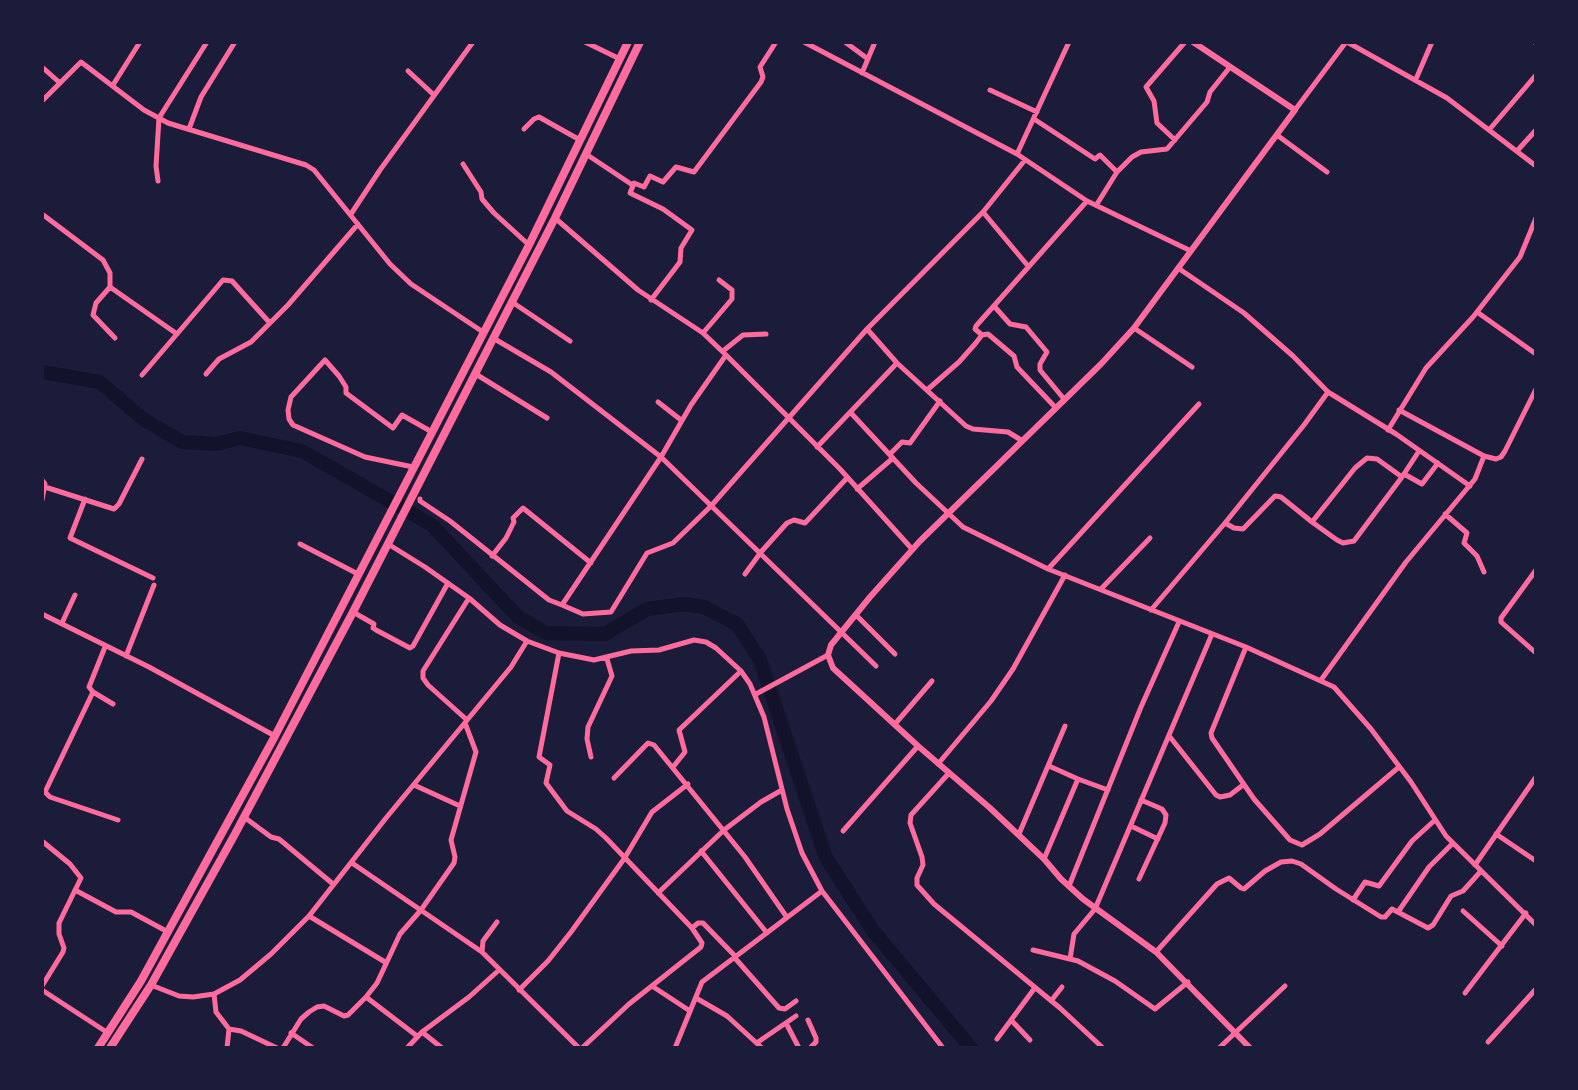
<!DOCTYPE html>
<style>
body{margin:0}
#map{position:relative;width:1578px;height:1090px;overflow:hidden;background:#1b1b3a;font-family:"Roboto Condensed",sans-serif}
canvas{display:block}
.frame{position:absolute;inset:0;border:44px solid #1b1b3a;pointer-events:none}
</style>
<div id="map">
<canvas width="1578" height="1090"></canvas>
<div class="frame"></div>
</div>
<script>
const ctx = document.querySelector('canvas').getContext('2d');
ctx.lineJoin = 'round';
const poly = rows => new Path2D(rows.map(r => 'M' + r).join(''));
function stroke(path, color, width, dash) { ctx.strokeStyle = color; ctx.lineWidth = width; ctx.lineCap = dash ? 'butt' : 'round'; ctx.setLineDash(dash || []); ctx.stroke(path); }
const river = poly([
 [42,372,100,382,143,419,182,442,216,444,240,438,302,451,432,525,518,617,546,633,605,634,647,609,684,604,704,607,738,625,760,660,826,858,874,932,971,1048]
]);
const minor = poly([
 [585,42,620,59],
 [804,42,1017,154,1087,201,1191,251],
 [845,42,868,59],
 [1347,42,1447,98,1536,166],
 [1534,42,1536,43],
 [42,67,60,83],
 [408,71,434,95],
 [862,73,875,42],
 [1416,79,1432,42],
 [113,85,140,42],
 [990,90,1037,112],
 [42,101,81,62,144,110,168,123,306,165,314,170,390,264,411,284,483,332],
 [1295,110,1346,42],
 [1034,119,1095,159,1100,155,1117,172],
 [189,129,201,97,235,42],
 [524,129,534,119,539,117,580,140],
 [1489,130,1536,75],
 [1277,135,1327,172],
 [1175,140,1157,123,1154,101,1146,87,1185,42],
 [1517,151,1536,130],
 [586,154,631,184,633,186,630,193,663,209,692,230,681,248,680,262,651,300],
 [1017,154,1069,42],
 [463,164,481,192,482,199,494,213,529,245],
 [158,181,156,166,159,118,207,42],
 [633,186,634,183,644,187,650,176,663,182,676,167,694,172,761,82,763,77,760,67,776,42],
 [1097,204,1117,172,1132,157,1141,152,1167,149,1207,102,1210,92,1230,67],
 [983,212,1028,266],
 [42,214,103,260,110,273,110,287,96,303,93,315,115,338],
 [351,214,380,170,473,42],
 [555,218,638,290,703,333,726,355,840,469,912,549],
 [1178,268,1244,313,1293,356,1328,392,1396,434,1470,486],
 [110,287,177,334],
 [512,302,570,341],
 [994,306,1010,324,1026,327,1047,352,1040,364,1040,370,1064,399],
 [1477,312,1536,354],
 [1134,328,1192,367],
 [867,329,897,363,966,426,973,429,1008,432,1021,440],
 [703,333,732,299,732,290,719,280],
 [982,335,988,334,1014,356,1017,367,1055,407],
 [493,338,551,372,661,457,876,666],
 [723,351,743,335,766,334],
 [474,373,547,418],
 [206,374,219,359,251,342,288,305,358,224],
 [142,375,223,280,232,281,269,322],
 [927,390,959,362,975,344,982,335,975,329,976,326,1087,201],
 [658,402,681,420],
 [1399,410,1484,456,1496,459,1501,457,1505,451,1536,389],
 [851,413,916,483,963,527,1048,569,1246,647,1334,687,1371,729,1411,782,1446,836,1536,925],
 [1388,430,1426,368,1473,317,1520,257,1536,218],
 [817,447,897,363],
 [890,454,902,442,910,443,940,401],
 [413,467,365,457,293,425,289,419,288,410,291,397,325,360,339,376,346,387,346,393,393,428,402,415,432,432],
 [1404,474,1422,484,1438,463],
 [1402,477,1377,459,1367,458,1355,468,1312,522,1337,540,1343,543,1354,541,1402,477,1419,451],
 [42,480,45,484,42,500],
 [45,487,114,509,119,504,142,459],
 [857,489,893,458],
 [85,499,70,538,153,578],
 [420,499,420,501,450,521,549,600,562,605,661,457,691,405,726,355],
 [1445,514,1467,533,1464,543,1477,556,1484,572],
 [1225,523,1234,528,1243,529,1275,496,1281,497,1312,522],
 [300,544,358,574],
 [388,544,425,567,469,598,500,625,527,641],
 [492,556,506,538,514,522,513,518,523,508,591,563],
 [1048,569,1199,404],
 [1536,570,1501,618,1501,622,1536,653],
 [745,574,761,552,787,523,794,520,805,523,847,478],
 [1101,589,1150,538],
 [562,605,583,614,611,612,647,553,673,543,711,506,867,329,983,212,1025,160],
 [1151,610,1225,523,1304,425,1328,392],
 [353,612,374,624,373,628,376,630,410,648,413,646,448,583],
 [42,614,149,667,275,736],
 [856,615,895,654],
 [62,623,75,595],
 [1246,647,1211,733,1212,738,1254,799,1290,840,1302,845,1320,834,1399,767],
 [559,653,539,757,550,765,546,783,567,811,596,829,606,838,692,928,702,943,701,947,629,1004,582,1048],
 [126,656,154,585],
 [1321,680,1406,562,1475,479,1484,456],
 [93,692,45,792,50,797,118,820],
 [93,692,89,687,105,647],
 [93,692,113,704],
 [756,694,828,655],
 [467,720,428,685,423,678,423,671,469,598],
 [895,724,932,681],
 [1170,737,1216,795,1220,797,1230,795,1243,785],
 [591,757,587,739,588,727,612,676,607,659],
 [938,764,991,701,1013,669,1065,575],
 [1049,766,1078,779],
 [673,767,685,752,679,730,741,671],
 [949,773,911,815,910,823,922,857,923,865,917,878,917,885,934,904,1060,1008,1103,1048],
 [614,778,648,743,654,745,745,857,786,916],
 [414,785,460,806],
 [244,817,271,837,279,839,333,884],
 [1131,826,1158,839],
 [843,831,918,746],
 [1019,834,1065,726],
 [1496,834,1536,861],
 [42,841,70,864,81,878,59,923,59,934,64,948,63,952,42,986],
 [701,851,767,933],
 [1044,859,1078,779,1108,790],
 [352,863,482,952,579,1048],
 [1475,865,1536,777],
 [1139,879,1165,823,1166,815,1162,809,1141,800],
 [1069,886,1141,707,1179,622],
 [75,890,116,912,131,912,168,932],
 [658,893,724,830,761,802,782,790],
 [1353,900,1365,882,1379,886,1412,841,1435,820],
 [1463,911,1502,946],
 [1398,912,1429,867,1453,843],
 [309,916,385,962],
 [692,928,698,923,703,923,735,956],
 [1033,950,1078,961,1115,981,1155,1009,1188,982],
 [482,952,483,941,497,922],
 [1156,952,1217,884,1229,878,1241,888,1244,889,1265,871,1281,862,1292,861,1301,864,1336,889,1381,917,1385,917,1392,909,1428,928,1433,925,1451,896,1463,891,1481,871],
 [734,957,779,1008,785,1009,796,1001],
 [1070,959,1074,934,1095,909,1212,634],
 [151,985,179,996,193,997,214,994,240,980,271,954,309,916,386,818,511,667,527,641,559,653,594,660,631,651,659,650,694,640,706,642,716,648,741,671,750,684,764,717,787,809,802,853,822,891,943,1048],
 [652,986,690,1011],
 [42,990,108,1033],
 [519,990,548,961,571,932,624,859,652,812,688,784],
 [1465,993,1526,913],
 [214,994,216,1012,229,1029,227,1048],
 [366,997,417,1036],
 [696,998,727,1016,762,1048],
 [1051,1001,1062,987],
 [808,1020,816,1038,816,1042,810,1048],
 [1011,1020,1030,1040],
 [786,1023,799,1048],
 [229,1029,241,1031,277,1048],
 [422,1032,442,1048],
 [291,1033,313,1048],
 [997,1039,1034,989],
 [758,1042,796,1016],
 [1488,1042,1536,989],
 [283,1048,301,1019,309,1012,317,1007,324,1006,344,1016,348,1015,366,997,377,983,400,934,421,910,454,863,455,857,451,840,476,752,465,723],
 [407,1048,422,1032,469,997,499,970],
 [675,1048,702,982,822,891],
 [1219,1048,1285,986]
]);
const tertiary = poly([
 [1193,42,1295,110,1134,328,1101,364,920,541,870,597,831,645,828,655,833,668,918,746,990,808,1044,859,1061,879,1083,899,1156,952,1250,1048]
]);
const trunk = poly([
 [98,1048,141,981,275,736,529,245,628,42],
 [110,1048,151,985,235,834,353,612,555,218,640,42]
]);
stroke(river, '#12122b', 14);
stroke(minor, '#ff6b9d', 5);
stroke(tertiary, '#ff6b9d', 6);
stroke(trunk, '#ff6b9d', 8);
</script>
